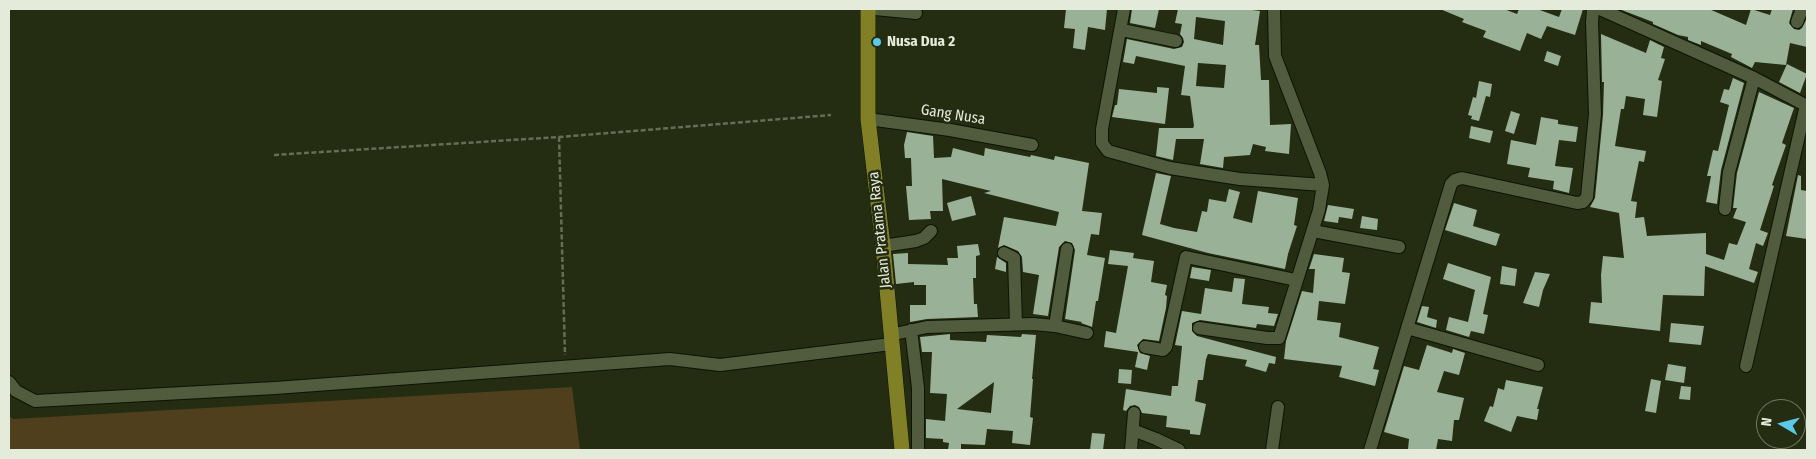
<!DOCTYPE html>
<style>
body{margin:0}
#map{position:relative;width:1816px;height:459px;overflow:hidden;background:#242c11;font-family:"Fira Sans Condensed",sans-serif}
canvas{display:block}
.frame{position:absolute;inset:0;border:10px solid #e5ebdb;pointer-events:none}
.north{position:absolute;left:1756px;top:399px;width:50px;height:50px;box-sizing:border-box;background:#242c11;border:1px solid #717862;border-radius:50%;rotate:278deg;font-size:14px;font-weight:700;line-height:20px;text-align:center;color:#e5ebdb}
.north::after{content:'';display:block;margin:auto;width:18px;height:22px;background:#5bc8e7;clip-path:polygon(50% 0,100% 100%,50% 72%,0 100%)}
</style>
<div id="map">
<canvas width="1816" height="459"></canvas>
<div class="frame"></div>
<div class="north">N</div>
</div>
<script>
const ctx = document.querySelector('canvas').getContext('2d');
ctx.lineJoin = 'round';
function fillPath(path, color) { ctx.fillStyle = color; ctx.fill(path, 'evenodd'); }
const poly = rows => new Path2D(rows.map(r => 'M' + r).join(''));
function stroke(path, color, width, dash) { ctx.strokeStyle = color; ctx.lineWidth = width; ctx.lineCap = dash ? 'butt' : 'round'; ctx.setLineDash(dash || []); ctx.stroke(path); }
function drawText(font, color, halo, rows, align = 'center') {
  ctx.font = font + ' "Fira Sans Condensed",sans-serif'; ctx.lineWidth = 5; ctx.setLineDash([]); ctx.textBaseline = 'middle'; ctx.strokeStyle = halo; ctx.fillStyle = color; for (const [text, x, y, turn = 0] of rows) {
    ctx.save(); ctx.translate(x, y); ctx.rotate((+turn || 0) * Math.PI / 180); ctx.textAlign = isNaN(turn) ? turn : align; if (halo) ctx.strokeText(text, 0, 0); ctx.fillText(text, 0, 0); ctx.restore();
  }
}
const green = poly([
 [572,387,580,450,9,450,9,416,13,419]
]);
const building = poly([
 [1066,9,1107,9,1105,30,1088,27,1085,50,1073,48,1075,29,1064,28],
 [1132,9,1159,9,1155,28,1130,23],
 [1178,9,1245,9,1260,11,1255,45,1259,45,1261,80,1269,80,1270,125,1291,124,1289,154,1265,151,1266,147,1253,144,1250,155,1224,157,1223,168,1200,164,1204,139,1176,139,1173,160,1156,156,1159,128,1193,128,1194,126,1190,96,1181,95,1185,66,1136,56,1134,64,1123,62,1127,39,1174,49,1182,47,1184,42,1183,38,1180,34,1182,24,1175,23],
 [1196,17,1225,21,1223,45,1194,39],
 [1198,63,1226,65,1224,88,1196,86],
 [1440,9,1504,9,1517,14,1519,9,1537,9,1559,17,1562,9,1583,9,1575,35,1547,26,1541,39,1527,33,1520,51,1483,37,1486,31,1462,22,1464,19],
 [1619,9,1709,9,1746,25,1751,9,1770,15,1772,9,1793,9,1789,23,1794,29,1799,30,1802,28,1807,18,1807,47,1790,43,1786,65,1755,62,1752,68,1731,57,1732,54,1701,41,1701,45,1688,40,1688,37,1678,35,1653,24,1653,22],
 [1601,34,1646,53,1650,40,1664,47,1661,58,1665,59,1658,80,1662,81,1657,117,1643,115,1645,99,1626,96,1624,109,1621,109,1615,146,1646,151,1644,162,1639,161,1631,201,1637,202,1635,218,1644,217,1647,236,1706,233,1706,254,1724,260,1729,243,1737,245,1746,222,1733,218,1737,208,1733,208,1737,173,1759,92,1794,108,1782,143,1786,145,1772,185,1774,186,1760,230,1768,233,1763,246,1756,243,1749,269,1758,272,1754,283,1705,266,1704,296,1663,295,1660,331,1589,323,1591,302,1602,303,1601,275,1603,256,1624,258,1619,213,1590,207,1595,198,1603,115,1604,82,1602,82],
 [1547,51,1561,56,1558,66,1544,61],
 [1787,64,1807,74,1800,93,1779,82],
 [1733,78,1744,83,1721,170,1717,204,1706,202,1711,176,1707,176,1713,150,1718,151,1729,105,1720,102,1724,89,1729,90],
 [1479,81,1492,84,1490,97,1486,96,1479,121,1471,119,1472,116,1468,115,1473,97,1476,98],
 [1157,87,1169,88,1165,124,1112,117,1115,105,1117,105,1119,89,1157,93],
 [1511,111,1520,114,1514,134,1505,131],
 [1541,117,1558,120,1558,124,1578,127,1576,142,1559,140,1555,166,1573,168,1569,193,1553,189,1554,181,1528,177,1530,168,1507,164,1511,140,1536,145],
 [1471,126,1493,131,1490,143,1469,138],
 [907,132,933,136,934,158,951,157,953,148,984,156,985,148,1030,157,1031,155,1054,160,1055,156,1089,163,1082,211,1102,213,1099,235,1091,234,1087,255,1105,258,1098,301,1096,301,1092,327,1081,323,1082,322,1065,319,1075,250,1072,243,1065,241,1059,247,1048,316,1033,314,1039,275,1023,272,1022,257,1018,251,1004,245,998,248,1004,217,1056,226,1059,212,984,193,991,191,942,179,943,211,930,211,931,219,909,220,906,186,912,186,911,158,905,158,904,145],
 [1156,173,1171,176,1160,224,1174,228,1197,232,1202,211,1207,212,1209,199,1226,202,1229,189,1240,192,1233,218,1252,223,1258,191,1298,198,1294,225,1297,226,1288,254,1285,269,1208,253,1142,235],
 [1798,175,1801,176,1801,190,1807,191,1807,239,1786,236],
 [971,196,976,215,952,221,947,203],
 [1454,203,1477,210,1473,226,1500,234,1496,246,1445,230],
 [1328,205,1354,209,1352,219,1339,217,1338,223,1324,221],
 [1362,216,1378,219,1377,230,1360,228],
 [978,244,980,255,976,256,976,278,973,278,974,304,977,304,978,317,927,319,910,322,910,305,926,305,926,285,914,285,914,282,896,284,893,254,908,253,908,264,948,265,947,258,958,258,957,246],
 [1110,250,1134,253,1133,258,1154,261,1151,282,1167,285,1165,295,1167,296,1166,308,1159,341,1143,339,1137,345,1140,353,1150,356,1147,370,1135,367,1138,352,1104,347,1106,331,1116,333,1128,266,1108,264],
 [1314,254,1344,258,1342,272,1350,273,1345,304,1319,301,1317,320,1341,323,1339,337,1379,347,1373,369,1379,370,1375,386,1339,377,1342,366,1284,359,1286,341,1302,291,1313,293,1315,269,1309,269],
 [997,257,1006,263,1006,272,995,269],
 [1448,263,1491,277,1483,314,1488,315,1484,334,1471,331,1469,337,1446,330,1449,317,1468,322,1475,290,1443,279],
 [1502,266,1517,269,1515,286,1500,284],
 [1192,267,1211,270,1209,281,1190,278],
 [1535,272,1550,274,1543,290,1539,307,1523,303],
 [1234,278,1245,279,1242,304,1269,307,1268,313,1278,314,1274,326,1257,324,1256,328,1200,320,1192,323,1192,331,1197,336,1276,357,1275,364,1269,363,1266,372,1245,366,1247,360,1208,354,1206,359,1203,380,1198,380,1195,401,1206,404,1200,435,1190,434,1190,430,1166,427,1167,416,1142,413,1139,407,1135,405,1130,406,1126,411,1123,410,1126,389,1171,396,1172,386,1178,386,1182,346,1175,345,1182,311,1201,314,1205,288,1232,292],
 [1422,306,1429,307,1427,317,1437,320,1436,328,1417,322],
 [1671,323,1704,326,1701,345,1669,342],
 [950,334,950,340,986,342,987,335,1021,337,1022,334,1036,335,1032,379,1033,379,1030,417,1033,418,1030,445,1012,443,1013,431,987,429,985,445,961,444,961,450,948,450,949,443,943,442,943,439,926,438,926,419,945,421,947,394,930,393,932,352,922,352,920,337],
 [994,382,991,413,957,409],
 [1427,345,1452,353,1453,349,1465,353,1459,375,1444,371,1437,392,1464,398,1459,420,1454,420,1452,441,1438,439,1436,450,1417,450,1408,449,1409,439,1384,432,1404,366,1419,370],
 [1668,364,1686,367,1684,383,1665,380],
 [1119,369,1132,370,1131,384,1118,383],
 [1651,379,1661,381,1656,413,1645,411],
 [1506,380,1543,387,1537,409,1539,409,1537,420,1517,416,1511,432,1484,421,1490,406,1493,407,1498,388,1504,390],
 [1681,386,1691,387,1690,400,1679,399],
 [1092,433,1105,434,1103,450,1090,450]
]);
const path = poly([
 [559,137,565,355],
 [274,155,559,137,831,115]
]);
const minor = poly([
 [875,9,916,13],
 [1124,9,1102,129,1102,143,1108,151,1170,168,1240,179,1323,185],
 [1600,9,1754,78,1807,106],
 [1797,22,1802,9],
 [1122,30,1176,41],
 [868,119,950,130,1032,145],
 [1725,209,1729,172,1754,78],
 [1313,231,1399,247],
 [883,246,916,241,924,238,931,231],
 [1004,253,1014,258,1016,324],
 [1055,326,1067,249],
 [1199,328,1267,338,1279,338,1319,210,1323,185,1320,173,1275,56,1274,9],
 [1407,328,1538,365],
 [911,330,918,388,918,450],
 [890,335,927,327,1033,324,1055,326,1087,333],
 [1145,347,1163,350,1166,347,1186,257,1296,280],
 [1746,366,1806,105],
 [9,382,16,391,35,401,275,388,670,359,720,365,891,344],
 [1133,430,1156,439,1179,450],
 [1131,450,1134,413],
 [1272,450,1278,407],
 [1370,450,1451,184,1455,180,1462,178,1577,203,1583,202,1587,197,1595,114,1592,22,1593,9]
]);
const major = poly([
 [868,9,868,119,883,246,902,450]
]);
const markers = [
 [877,42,5,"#5bc8e7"]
];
const poiNames = [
 ["Nusa Dua 2",887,42]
];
const streetNames = [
 ["Gang Nusa",953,115,9],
 ["Jalan Pratama Raya",880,230,-96]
];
fillPath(green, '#4f3f1c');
fillPath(building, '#99b197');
stroke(minor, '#0d1400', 14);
stroke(major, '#0d1400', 16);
stroke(path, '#656d55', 2.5, [5, 2.5]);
stroke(minor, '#515b3e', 12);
stroke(major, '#828027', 15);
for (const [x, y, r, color] of markers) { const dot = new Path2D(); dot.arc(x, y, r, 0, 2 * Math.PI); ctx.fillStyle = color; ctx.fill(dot); stroke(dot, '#242c11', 2); }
drawText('bold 15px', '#e5ebdb', '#242c11', poiNames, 'left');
drawText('15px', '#e5ebdb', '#242c11', streetNames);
</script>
